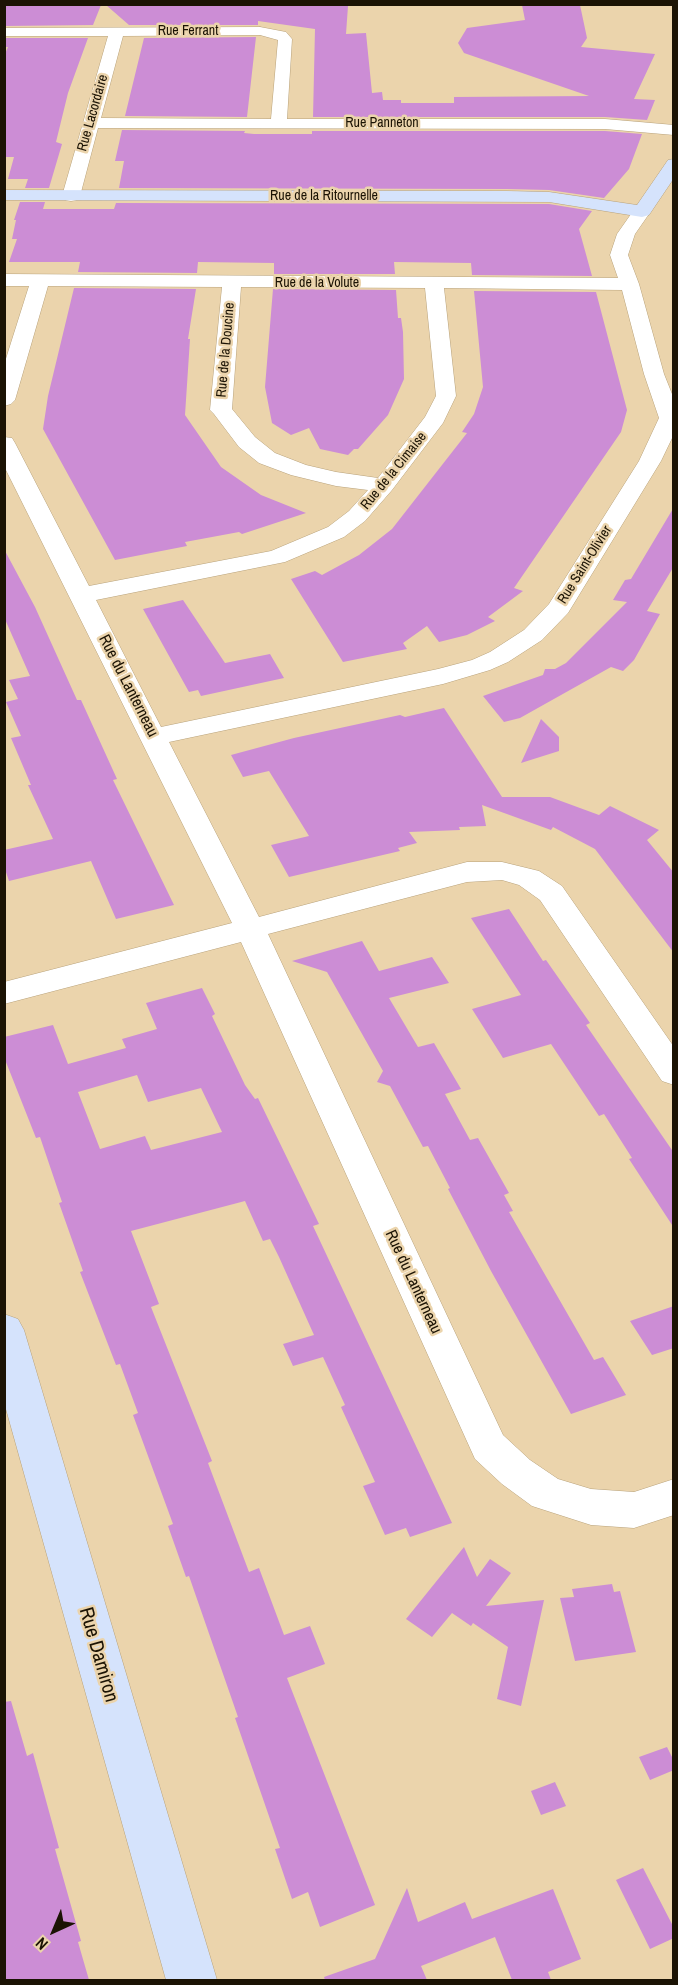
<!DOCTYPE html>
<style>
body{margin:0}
#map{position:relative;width:678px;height:1985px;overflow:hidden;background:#ebd4ac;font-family:"Archivo Narrow",sans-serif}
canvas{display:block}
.frame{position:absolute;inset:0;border:6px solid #1b1304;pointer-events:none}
.north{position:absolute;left:24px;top:1901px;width:60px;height:60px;-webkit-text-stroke:4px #ebd4ac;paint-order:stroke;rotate:224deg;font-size:16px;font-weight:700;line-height:24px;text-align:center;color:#1b1304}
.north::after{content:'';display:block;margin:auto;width:21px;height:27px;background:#1b1304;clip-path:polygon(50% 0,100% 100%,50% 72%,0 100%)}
</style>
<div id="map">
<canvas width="678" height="1985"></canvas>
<div class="frame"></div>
<div class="north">N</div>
</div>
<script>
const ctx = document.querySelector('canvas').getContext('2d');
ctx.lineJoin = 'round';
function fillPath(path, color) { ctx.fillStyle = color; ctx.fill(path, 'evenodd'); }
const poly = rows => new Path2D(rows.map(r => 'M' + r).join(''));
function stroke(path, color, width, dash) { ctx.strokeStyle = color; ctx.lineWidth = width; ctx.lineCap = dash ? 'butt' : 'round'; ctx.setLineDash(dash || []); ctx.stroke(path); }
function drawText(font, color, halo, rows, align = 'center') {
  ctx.font = font + ' "Archivo Narrow",sans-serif'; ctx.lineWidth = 5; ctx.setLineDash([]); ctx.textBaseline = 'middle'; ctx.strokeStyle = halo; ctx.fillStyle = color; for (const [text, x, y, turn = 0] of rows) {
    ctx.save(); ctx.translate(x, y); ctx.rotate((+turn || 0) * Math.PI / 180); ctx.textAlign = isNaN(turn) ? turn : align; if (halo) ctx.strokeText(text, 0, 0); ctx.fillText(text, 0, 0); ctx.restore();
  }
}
const building = poly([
 [4,5,101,5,93,25,4,26],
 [106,5,348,6,346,34,366,33,372,93,382,92,383,100,401,100,401,103,454,103,454,97,589,96,464,53,458,43,467,28,525,20,522,5,580,5,587,38,581,47,655,54,634,99,655,100,647,120,605,117,313,117,315,29,258,21,258,25,129,25],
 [256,37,247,117,125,116,144,38],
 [4,38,88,38,68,93,56,142,62,144,49,188,25,188,28,179,8,179,14,157,4,157,4,56,8,47,4,47],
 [122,130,245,131,244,133,254,134,312,134,312,131,605,131,642,134,629,169,604,198,549,190,507,189,119,188,124,161,115,161],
 [20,202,45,202,43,209,114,209,116,203,549,204,592,211,579,229,592,276,472,275,471,263,394,262,395,274,274,274,274,263,198,262,197,273,78,272,80,262,9,262,17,239,12,239,16,220,14,220],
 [74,288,196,289,188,339,190,339,185,415,221,467,261,495,306,513,242,534,239,532,185,542,187,546,115,560,43,429,48,396],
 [273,289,396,290,398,318,401,318,403,332,404,379,388,415,358,449,354,449,348,455,320,449,309,428,291,435,272,423,265,387],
 [474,291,596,292,627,410,621,432,514,588,523,591,488,617,495,621,467,635,439,642,427,626,403,643,407,649,343,662,291,579,315,571,322,575,359,555,392,529,467,433,462,432,474,414,483,387],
 [674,507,674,566,647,611,660,614,634,660,623,671,611,667,520,718,504,722,483,696,543,675,545,669,555,669,566,663,627,602,613,600,625,580,631,579],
 [4,549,35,607,77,700,81,700,117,779,113,780,174,905,116,919,91,861,9,881,4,866,4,850,53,839,28,785,31,785,11,738,21,736,6,702,18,699,9,680,30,676,4,617],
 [183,600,225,663,270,654,284,678,201,696,198,690,189,692,143,609],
 [444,708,502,797,550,797,599,815,610,806,659,830,647,840,674,873,674,953,595,849,553,827,551,830,482,805,486,826,459,827,460,830,409,832,417,843,398,848,400,851,289,877,271,845,309,836,269,771,243,777,231,755,294,738,400,715,405,717],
 [541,719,559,737,559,751,521,763],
 [509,909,543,961,546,960,590,1023,586,1025,674,1153,674,1228,629,1159,632,1158,604,1114,599,1116,551,1044,503,1058,472,1009,521,995,471,918],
 [362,941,379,971,432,957,449,983,389,998,418,1047,434,1043,461,1089,445,1094,470,1140,478,1138,509,1193,504,1195,513,1211,509,1212,594,1360,603,1357,626,1395,571,1414,491,1271,448,1189,450,1188,428,1146,423,1147,390,1086,377,1082,383,1071,327,972,292,961],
 [202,988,215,1014,212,1016,245,1085,255,1099,258,1098,319,1224,313,1226,452,1523,410,1537,406,1528,385,1535,363,1486,375,1482,341,1407,345,1405,323,1357,293,1366,283,1344,314,1335,279,1257,270,1239,263,1241,245,1201,131,1231,159,1304,151,1307,212,1461,208,1463,249,1572,259,1568,284,1635,310,1626,325,1664,287,1678,375,1905,320,1927,308,1892,292,1899,275,1849,280,1848,235,1718,238,1717,189,1576,186,1577,168,1526,173,1524,133,1415,138,1413,120,1364,116,1365,80,1272,83,1271,59,1203,62,1202,40,1137,36,1138,4,1057,4,1037,53,1025,68,1064,126,1048,122,1039,157,1029,146,1003],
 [137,1075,148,1102,201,1088,222,1132,151,1150,145,1136,100,1149,78,1092],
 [674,1306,674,1348,652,1355,630,1321],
 [464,1547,477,1577,490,1559,511,1573,486,1606,544,1600,521,1706,497,1699,508,1647,473,1623,471,1626,452,1613,432,1637,406,1619],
 [612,1584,614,1592,620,1591,636,1652,575,1661,560,1598,574,1597,572,1589],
 [11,1701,27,1756,33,1753,59,1848,55,1849,81,1941,78,1942,89,1980,4,1980,4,1702],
 [667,1747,674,1761,674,1770,650,1780,639,1757],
 [555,1782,566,1806,541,1815,531,1791],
 [643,1868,674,1928,674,1938,650,1949,616,1880],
 [407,1888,418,1922,465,1902,472,1919,553,1889,581,1959,548,1972,551,1980,512,1980,495,1937,421,1966,427,1980,325,1980,324,1977,375,1959]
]);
const street = poly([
 [260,27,286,32,292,39,287,119,605,119,674,125,674,135,605,129,98,128,80,196,77,200,71,201,65,200,62,196,108,36,4,36,4,28,260,27],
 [260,35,278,40,271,119,101,118,123,36,260,35],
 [642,206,648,207,651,211,635,234,628,255,639,284,664,374,674,399,674,434,661,461,568,613,542,640,508,662,490,670,443,684,169,742,259,917,467,862,502,862,539,871,562,886,674,1047,674,1085,662,1081,540,900,519,885,502,880,467,882,268,934,503,1435,530,1460,558,1479,591,1489,634,1492,674,1479,674,1515,634,1528,591,1525,532,1506,502,1484,475,1459,241,942,4,1004,4,982,232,923,4,466,4,437,12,438,15,443,89,586,271,551,328,527,349,511,368,490,336,486,291,475,259,463,239,447,214,414,210,410,222,287,48,286,15,400,11,404,4,406,4,365,29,286,4,286,4,274,618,278,610,255,617,234,636,207,642,206],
 [241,287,425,288,436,396,425,417,378,478,336,472,306,465,275,453,255,437,232,409,241,287],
 [444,288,622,290,644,374,659,418,639,461,549,604,524,630,490,652,472,660,438,669,161,727,96,600,285,562,344,537,365,521,392,490,443,423,456,396,444,288]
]);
const secondary = poly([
 [674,159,674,178,649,215,642,217,549,202,4,200,4,190,507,191,549,192,637,205,668,160,674,159],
 [4,1314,18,1319,24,1330,217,1980,166,1980,4,1402,4,1314]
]);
const farStreetnames = [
 ["Rue Ferrant",188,31],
 ["Rue Lacordaire",93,113,-74],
 ["Rue Panneton",382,123],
 ["Rue de la Ritournelle",324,196],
 ["Rue de la Volute",317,283],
 ["Rue de la Doucine",226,350,-85],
 ["Rue de la Cimaise",394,471,-51],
 ["Rue Saint-Olivier",585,565,-58]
];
const streetNames = [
 ["Rue du Lanterneau",128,686,63],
 ["Rue du Lanterneau",413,1282,65]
];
const nearStreetnames = [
 ["Rue Damiron",98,1655,74]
];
fillPath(building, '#cc8dd5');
stroke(street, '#b8a27b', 1);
stroke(secondary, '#b8a27b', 1);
fillPath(street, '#fff');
fillPath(secondary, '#d5e3fc');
drawText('14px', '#1b1304', '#ebd4ac', farStreetnames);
drawText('16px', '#1b1304', '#ebd4ac', streetNames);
drawText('20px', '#1b1304', '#ebd4ac', nearStreetnames);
</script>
